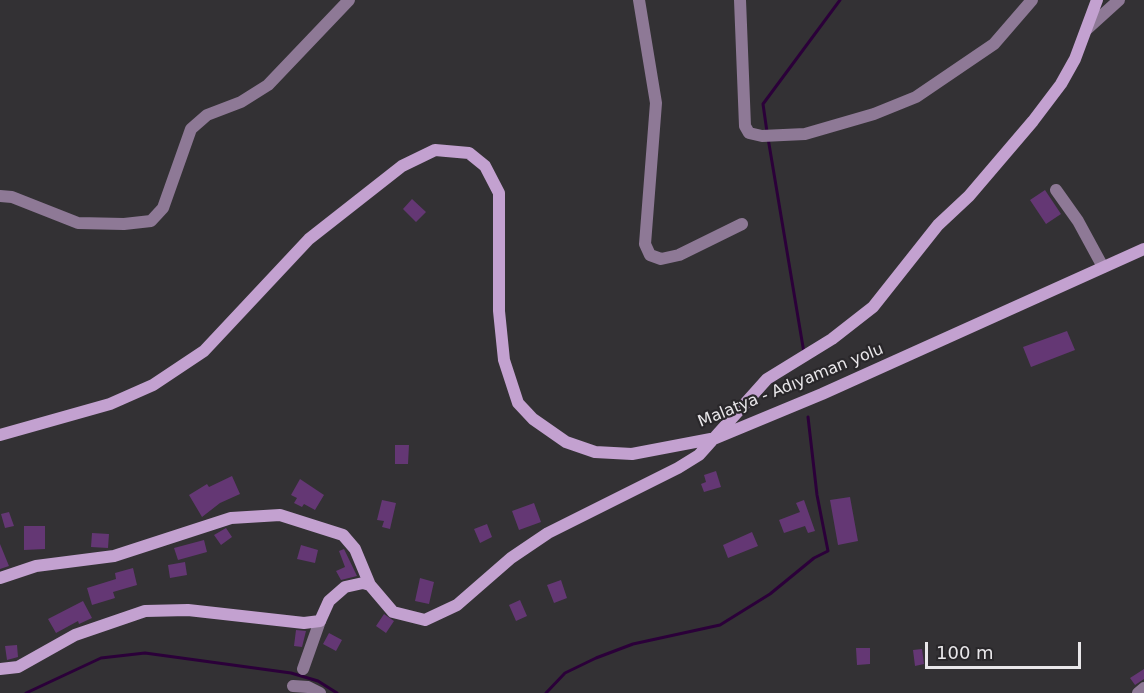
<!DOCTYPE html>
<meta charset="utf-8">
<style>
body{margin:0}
#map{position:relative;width:1144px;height:693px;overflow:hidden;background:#333134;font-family:"DejaVu Sans",sans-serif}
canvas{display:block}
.scale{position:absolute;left:925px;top:642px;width:156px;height:27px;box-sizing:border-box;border:3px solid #e9e7ea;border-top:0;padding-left:8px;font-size:18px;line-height:21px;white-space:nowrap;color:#e9e7ea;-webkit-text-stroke:4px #29272a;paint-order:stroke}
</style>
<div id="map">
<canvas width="1144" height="693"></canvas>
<div class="scale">100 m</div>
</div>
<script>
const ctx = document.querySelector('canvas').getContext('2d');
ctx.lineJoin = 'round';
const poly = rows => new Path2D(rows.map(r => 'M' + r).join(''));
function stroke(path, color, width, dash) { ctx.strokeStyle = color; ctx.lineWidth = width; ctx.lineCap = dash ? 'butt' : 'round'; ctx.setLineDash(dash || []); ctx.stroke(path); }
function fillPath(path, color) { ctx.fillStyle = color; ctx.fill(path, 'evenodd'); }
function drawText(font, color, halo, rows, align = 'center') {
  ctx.font = font + ' "DejaVu Sans",sans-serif'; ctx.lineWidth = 4.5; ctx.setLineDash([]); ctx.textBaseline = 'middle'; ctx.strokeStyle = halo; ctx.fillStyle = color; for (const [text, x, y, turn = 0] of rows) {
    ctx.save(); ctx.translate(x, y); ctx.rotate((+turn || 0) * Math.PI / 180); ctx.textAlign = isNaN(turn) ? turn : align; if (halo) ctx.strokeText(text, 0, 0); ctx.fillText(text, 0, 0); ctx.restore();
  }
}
const stream = poly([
 [767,132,763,104,840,0],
 [768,138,804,353],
 [26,693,101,658,145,653,291,673,318,681,337,693],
 [546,693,565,673,596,658,633,644,720,625,770,594,814,558,828,551,817,495,808,417]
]);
const building = poly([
 [1045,190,1061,214,1046,224,1030,200],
 [412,199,426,212,416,222,403,209],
 [1067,331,1075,350,1031,367,1023,347],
 [395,445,409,445,408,464,395,464],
 [716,471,721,487,704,492,701,484,706,482,704,475],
 [232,476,240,494,220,503,202,517,189,495,207,484,209,487],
 [300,479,324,495,315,510,304,504,302,507,294,503,297,498,291,495],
 [850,497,858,541,838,545,830,500],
 [382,500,396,503,390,529,382,527,384,521,377,520],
 [804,500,815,531,808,533,805,526,784,533,779,520,800,512,796,503],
 [534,503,541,522,519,530,512,511],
 [9,512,14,526,5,528,1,514],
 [487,524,492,537,480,543,474,529],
 [24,526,45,526,45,549,24,550],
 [226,528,232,537,221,545,214,535],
 [752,532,758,546,728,558,723,545],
 [92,533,109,534,108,548,91,547],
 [204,540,207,552,178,560,174,548],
 [0,544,9,566,0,569],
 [301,545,318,550,315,563,297,559],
 [344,549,357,576,341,580,336,571,345,567,339,551],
 [185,562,187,575,170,578,168,565],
 [133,568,137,585,113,592,115,598,92,605,87,588,116,579,115,573],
 [420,578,434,582,429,604,415,601],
 [561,580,567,598,554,603,547,585],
 [520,600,527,616,516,621,509,605],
 [83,601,92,618,79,624,78,621,56,633,48,619],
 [384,614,394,621,386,633,376,626],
 [296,630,306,631,302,647,294,646],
 [329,633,342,640,336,651,323,644],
 [17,645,18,657,7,660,5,646],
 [856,648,870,648,870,664,857,665],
 [922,649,924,664,915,666,913,650],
 [1144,669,1144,679,1135,685,1130,678]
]);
const street = poly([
 [639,0,656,103,645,244,650,255,661,259,679,255,742,224],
 [740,0,745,126,749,133,762,136,805,134,874,114,916,97,994,44,1032,0],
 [1087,29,1119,0],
 [1056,190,1078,221,1103,267],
 [0,196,12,197,78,223,124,224,151,221,163,208,191,129,207,115,241,102,268,85,349,0],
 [303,669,320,621],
 [293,686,308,687,320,693],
 [1138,693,1144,688]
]);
const secondary = poly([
 [0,435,110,404,153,385,204,351,309,239,402,166,435,150,469,153,485,166,499,193,499,311,504,360,518,403,533,419,566,442,595,452,632,454,716,438,822,394,1144,249],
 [0,578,36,566,114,556,231,518,280,515,343,535,355,549,370,585,393,612,425,620,457,605,511,558,548,533,678,468,699,455,767,379,832,339,873,307,938,225,969,196,1033,121,1061,84,1075,59,1097,0],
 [0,669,18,667,75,635,145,611,188,610,304,623,320,621,329,601,345,587,363,583,370,585]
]);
const streetNames = [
 ["Malatya - Adıyaman yolu",791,386,-22]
];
stroke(stream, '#2b0039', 3);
fillPath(building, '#643774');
stroke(street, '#8e7996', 12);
stroke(secondary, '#c3a1d0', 12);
drawText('16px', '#e9e7ea', '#29272a', streetNames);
</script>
